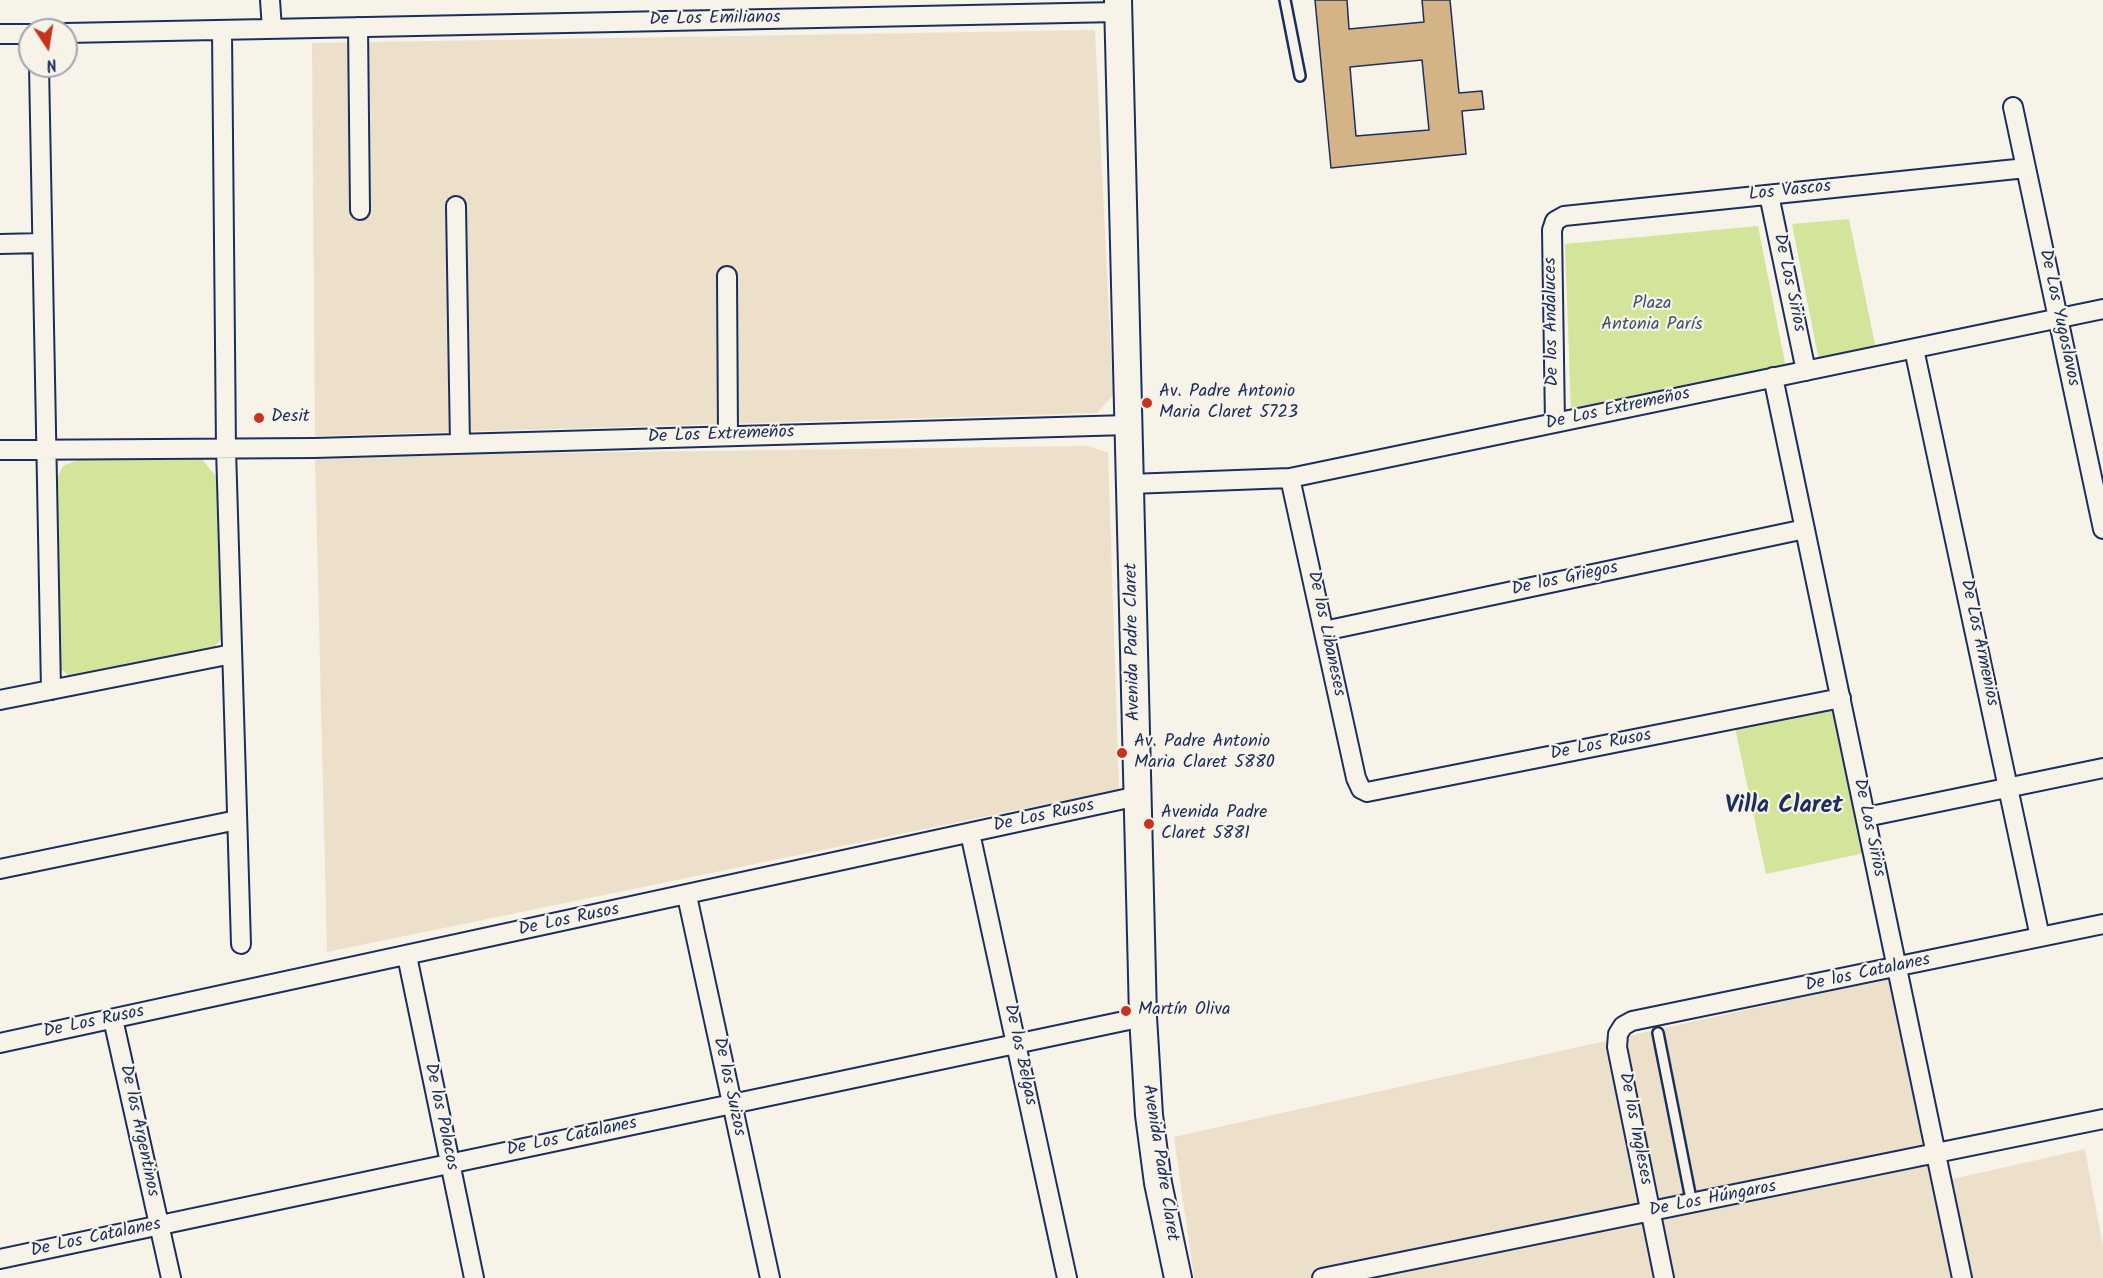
<!DOCTYPE html>
<meta charset="utf-8">
<style>
body{margin:0}
#map{position:relative;width:2103px;height:1278px;overflow:hidden;background:#f7f3e8;font-family:Kalam,sans-serif}
canvas{display:block}
.north{position:absolute;left:18px;top:18px;width:60px;height:60px;box-sizing:border-box;background:#f7f3e8;border:2px solid #9fa5b1;border-radius:50%;rotate:168deg;font-size:16px;font-weight:700;line-height:24px;text-align:center;color:#1b2f5e}
.north::after{content:'';display:block;margin:auto;width:21px;height:27px;background:#c8321e;clip-path:polygon(50% 0,100% 100%,50% 72%,0 100%)}
</style>
<div id="map">
<canvas width="2103" height="1278"></canvas>
<div class="north">N</div>
</div>
<script>
const ctx = document.querySelector('canvas').getContext('2d');
ctx.lineJoin = 'round';
function fillPath(path, color) { ctx.fillStyle = color; ctx.fill(path, 'evenodd'); }
const poly = rows => new Path2D(rows.map(r => 'M' + r).join(''));
function stroke(path, color, width, dash) { ctx.strokeStyle = color; ctx.lineWidth = width; ctx.lineCap = dash ? 'butt' : 'round'; ctx.setLineDash(dash || []); ctx.stroke(path); }
function drawText(font, color, halo, rows, align = 'center') {
  ctx.font = font + ' Kalam,sans-serif'; ctx.lineWidth = 4.5; ctx.setLineDash([]); ctx.textBaseline = 'middle'; ctx.strokeStyle = halo; ctx.fillStyle = color; for (const [text, x, y, turn = 0] of rows) {
    ctx.save(); ctx.translate(x, y); ctx.rotate((+turn || 0) * Math.PI / 180); ctx.textAlign = isNaN(turn) ? turn : align; if (halo) ctx.strokeText(text, 0, 0); ctx.fillText(text, 0, 0); ctx.restore();
  }
}
const built = poly([
 [1095,30,1113,395,1097,413,315,436,312,43],
 [1089,446,1108,453,1119,789,327,952,315,456],
 [1889,978,1935,1183,2085,1149,2103,1247,2103,1278,1194,1278,1174,1137]
]);
const green = poly([
 [1849,219,1876,349,1819,361,1792,224],
 [1758,226,1786,368,1571,412,1565,244],
 [201,458,218,479,223,637,211,651,73,679,61,669,55,482,63,466,78,460],
 [1837,703,1869,852,1766,874,1734,723]
]);
const building = poly([
 [1315,0,1347,0,1349,29,1424,22,1422,0,1450,0,1459,93,1482,91,1484,109,1462,111,1466,154,1331,168,1315,0],
 [1422,60,1429,130,1356,136,1350,67,1422,60]
]);
const service = poly([
 [1285,0,1300,76],
 [1658,1033,1692,1204]
]);
const minor = poly([
 [270,0,272,29],
 [358,27,360,210],
 [222,32,226,449,241,944],
 [66,33,1118,12],
 [0,34,30,34],
 [39,66,51,690],
 [2013,107,2103,529],
 [1769,195,1806,371],
 [456,206,460,444],
 [0,244,42,243],
 [727,276,728,436],
 [1914,349,2040,937],
 [1773,377,1962,1278],
 [1555,423,1552,230,1555,221,1564,216,2026,168],
 [0,450,314,448,1128,425],
 [1290,478,1356,778,1361,789,1367,792,1841,698],
 [1130,484,1290,478,2103,309],
 [1324,631,1805,529],
 [0,700,232,654],
 [1866,817,2103,768],
 [970,833,1067,1278],
 [0,869,237,820],
 [687,896,770,1278],
 [407,956,474,1278],
 [113,1019,171,1278],
 [0,1043,1138,796],
 [0,1259,1143,1017],
 [1322,1278,2103,1119],
 [1664,1278,1617,1047,1618,1034,1623,1026,1632,1021,2103,924]
]);
const secondary = poly([
 [1118,0,1143,1017,1149,1115,1158,1183,1178,1278]
]);
const markers = [
 [1147,403,6,"#c8321e"],
 [259,418,6,"#c8321e"],
 [1122,753,6,"#c8321e"],
 [1149,824,6,"#c8321e"],
 [1126,1011,6,"#c8321e"]
];
const streetNames = [
 ["De Los Emilianos",715,20,-1],
 ["Los Vascos",1790,192,-6],
 ["De Los Sirios",1788,283,78],
 ["De Los Yugoslavos",2058,318,78],
 ["De los Andaluces",1553,322,-91],
 ["De Los Extremeños",1618,410,-12],
 ["De Los Extremeños",721,436,-2],
 ["De los Griegos",1565,580,-12],
 ["De los Libaneses",1325,634,78],
 ["Avenida Padre Claret",1134,642,-91],
 ["De Los Armenios",1978,643,78],
 ["De Los Rusos",1601,746,-11],
 ["De Los Rusos",1044,817,-12],
 ["De Los Sirios",1868,828,78],
 ["De Los Rusos",569,921,-12],
 ["De los Catalanes",1868,974,-12],
 ["De Los Rusos",94,1023,-12],
 ["De los Belgas",1019,1055,78],
 ["De los Suizos",728,1087,78],
 ["De los Polacos",440,1117,78],
 ["De los Ingleses",1634,1129,79],
 ["De los Argentinos",138,1131,78],
 ["De Los Catalanes",572,1138,-12],
 ["Avenida Padre Claret",1159,1163,81],
 ["De Los Húngaros",1713,1200,-11],
 ["De Los Catalanes",96,1239,-12]
];
const parkNames = [
 ["Plaza",1652,305],
 ["Antonia París",1652,326]
];
const poiNames = [
 ["Av. Padre Antonio",1159,393],
 ["Maria Claret 5723",1159,414],
 ["Desit",271,418],
 ["Av. Padre Antonio",1134,743],
 ["Maria Claret 5880",1134,764],
 ["Avenida Padre",1161,814],
 ["Claret 5881",1161,835],
 ["Martín Oliva",1138,1011]
];
const districtNames = [
 ["Villa Claret",1784,808]
];
fillPath(built, '#ece0cb');
fillPath(green, '#d2e59a');
fillPath(building, '#d4b387');
stroke(building, '#1b2f5e', 1.5);
stroke(service, '#1b2f5e', 14);
stroke(minor, '#1b2f5e', 22);
stroke(secondary, '#1b2f5e', 30);
stroke(service, '#f7f3e8', 9);
stroke(minor, '#f7f3e8', 18);
stroke(secondary, '#f7f3e8', 26);
for (const [x, y, r, color] of markers) { const dot = new Path2D(); dot.arc(x, y, r, 0, 2 * Math.PI); ctx.fillStyle = color; ctx.fill(dot); stroke(dot, '#f7f3e8', 2); }
drawText('18px', '#1b2f5e', '#f7f3e8', streetNames);
drawText('18px', '#40536a', '#f7f3e8', parkNames);
drawText('18px', '#1b2f5e', '#f7f3e8', poiNames, 'left');
drawText('bold 24px', '#1b2f5e', '#f7f3e8', districtNames);
</script>
